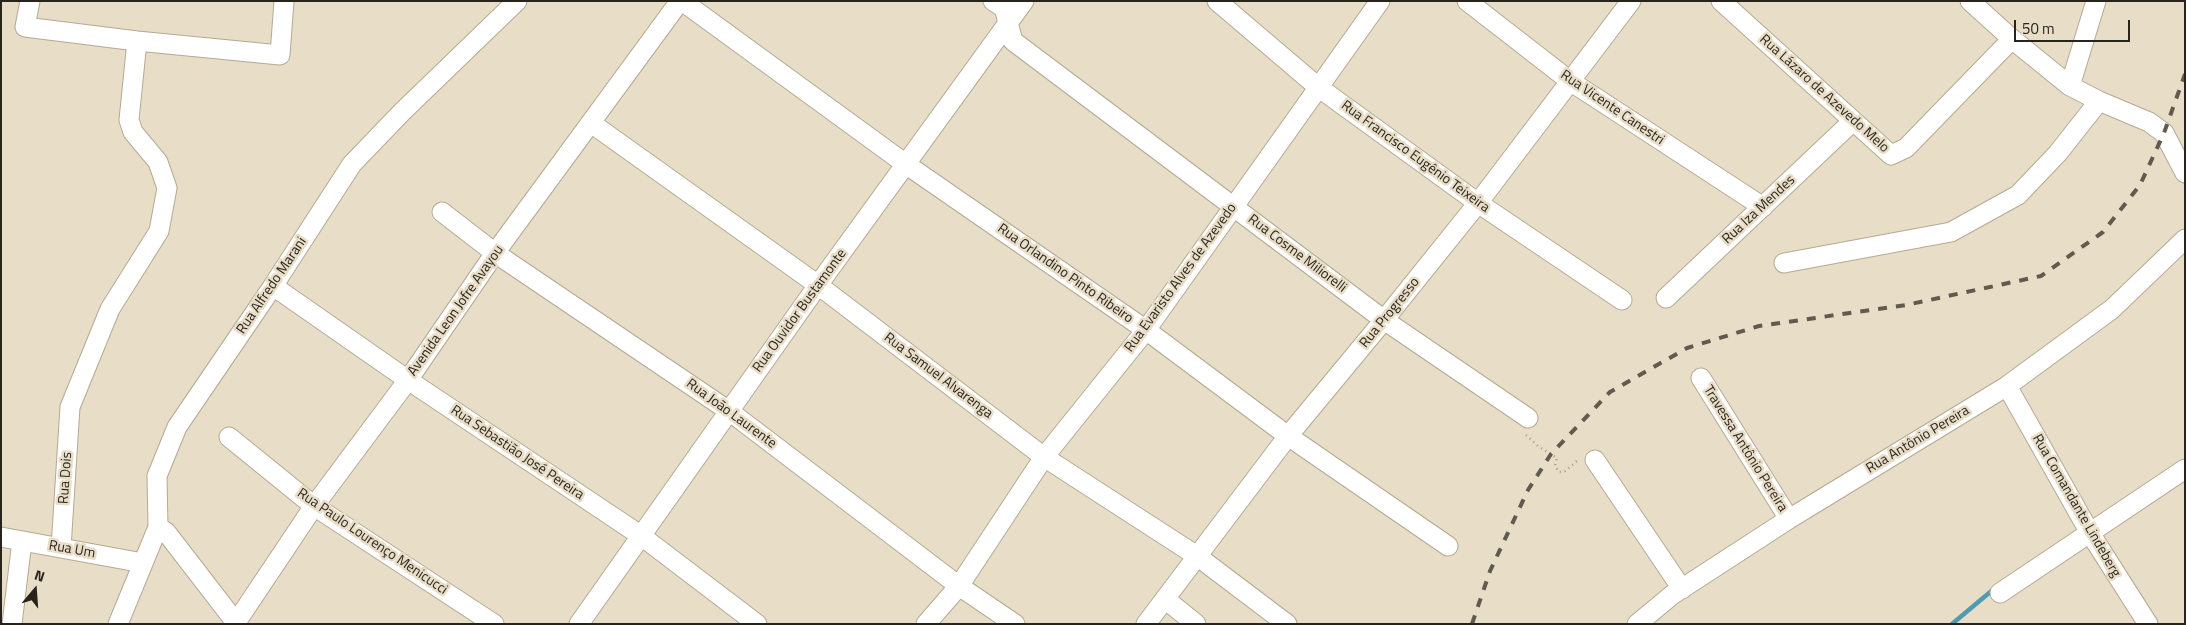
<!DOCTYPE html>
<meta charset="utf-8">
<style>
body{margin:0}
#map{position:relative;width:2186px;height:625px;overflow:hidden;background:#e8ddc7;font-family:"Titillium Web",sans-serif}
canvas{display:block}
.frame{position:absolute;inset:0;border:2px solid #28241c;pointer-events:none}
.north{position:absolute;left:10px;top:565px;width:50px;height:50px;-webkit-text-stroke:4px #e8ddc7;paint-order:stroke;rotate:18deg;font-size:14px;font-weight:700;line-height:20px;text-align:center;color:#28241c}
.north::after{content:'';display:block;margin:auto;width:18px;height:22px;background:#28241c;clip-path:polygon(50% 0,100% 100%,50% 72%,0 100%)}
.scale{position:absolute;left:2014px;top:20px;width:116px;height:22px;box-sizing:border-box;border:2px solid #28241c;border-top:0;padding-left:6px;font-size:15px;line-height:18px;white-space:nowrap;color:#28241c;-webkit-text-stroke:4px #e8ddc7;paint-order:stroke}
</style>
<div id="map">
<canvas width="2186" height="625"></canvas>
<div class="frame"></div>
<div class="north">N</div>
<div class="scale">50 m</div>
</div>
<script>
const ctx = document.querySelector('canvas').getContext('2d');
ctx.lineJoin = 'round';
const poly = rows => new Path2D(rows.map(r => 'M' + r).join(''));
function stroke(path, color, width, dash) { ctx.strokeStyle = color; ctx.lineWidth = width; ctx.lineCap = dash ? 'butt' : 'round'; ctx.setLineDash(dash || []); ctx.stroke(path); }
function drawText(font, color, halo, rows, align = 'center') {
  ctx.font = font + ' "Titillium Web",sans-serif'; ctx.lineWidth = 5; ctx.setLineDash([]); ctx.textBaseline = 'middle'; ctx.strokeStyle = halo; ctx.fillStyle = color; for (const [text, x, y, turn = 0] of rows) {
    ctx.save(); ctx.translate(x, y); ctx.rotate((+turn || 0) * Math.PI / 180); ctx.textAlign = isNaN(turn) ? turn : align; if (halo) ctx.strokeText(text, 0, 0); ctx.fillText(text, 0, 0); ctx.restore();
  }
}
const stream = poly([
 [1952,624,1995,588]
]);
const path = poly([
 [1526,435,1538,446,1557,458,1555,466,1559,472,1564,472,1578,460]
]);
const minor = poly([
 [30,1,25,27,137,41,280,55,284,1],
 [682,1,907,165,1146,330,1288,436,1448,546],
 [993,1,1004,8,1013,41,1384,320,1528,418],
 [1217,1,1318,87,1478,203,1622,300],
 [1467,1,1570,81,1763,207],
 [1721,1,1891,155,1906,148,2012,39],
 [1970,1,2012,39,2070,86,2099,101,2149,122,2164,133,2185,173],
 [2070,86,2096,1],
 [591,123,818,285,1044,457,1197,556,1287,624],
 [442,212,495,253,729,411,959,586,1015,624],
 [1784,263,1951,232,2018,195,2058,153,2099,101],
 [273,286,408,380,640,535,757,624],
 [1666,298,1853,121],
 [1701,378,1789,519],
 [2007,386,2090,533,2148,624],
 [229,437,314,506,494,624],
 [1595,460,1682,589],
 [158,527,166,532,237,624],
 [1,537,143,563],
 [61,548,70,407,110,309,159,231,167,188,158,162,133,132,129,120,137,41],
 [2000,593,2185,469],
 [1165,599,1196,624],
 [12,624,22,541],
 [118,624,158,527,157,476,177,427,273,286,352,164,402,112,517,1],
 [235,624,314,506,408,380,495,253,680,1],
 [579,624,818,285,1024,1],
 [926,624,959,586,1044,457,1146,330,1380,1],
 [1146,624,1288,436,1384,320,1478,203,1631,1],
 [1637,624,1672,595,1789,519,2007,386,2112,309,2185,239]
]);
const rail = poly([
 [1472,624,1490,571,1528,490,1551,454,1610,392,1687,348,1759,326,1906,305,2041,276,2103,232,2140,185,2164,133,2185,74]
]);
const streetNames = [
 ["Rua Lázaro de Azevedo Melo",1824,94,42],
 ["Rua Vicente Canestri",1612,108,34],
 ["Rua Francisco Eugênio Teixeira",1415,157,36],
 ["Rua Iza Mendes",1759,210,-43],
 ["Rua Cosme Miliorelli",1297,254,37],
 ["Rua Orlandino Pinto Ribeiro",1065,274,35],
 ["Rua Evaristo Alves de Azevedo",1181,278,-54],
 ["Rua Alfredo Marani",272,286,-56],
 ["Avenida Leon Jofre Avayou",456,311,-55],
 ["Rua Ouvidor Bustamonte",800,311,-54],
 ["Rua Progresso",1390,313,-51],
 ["Rua Samuel Alvarenga",938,376,37],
 ["Rua João Laurente",731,414,36],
 ["Rua Antônio Pereira",1918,440,-31],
 ["Travessa Antônio Pereira",1745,449,58],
 ["Rua Sebastião José Pereira",517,453,34],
 ["Rua Dois",66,478,-86],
 ["Rua Comandante Lindeberg",2076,506,60],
 ["Rua Paulo Lourenço Menicucci",372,542,34],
 ["Rua Um",72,550,10]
];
stroke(stream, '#509ab2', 4.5);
stroke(minor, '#b4aa94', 21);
stroke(path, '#a49b8a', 2.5, [1, 4]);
stroke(minor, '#fff', 19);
stroke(rail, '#615b4f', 4, [9, 9]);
drawText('14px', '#28241c', '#e8ddc7', streetNames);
</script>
